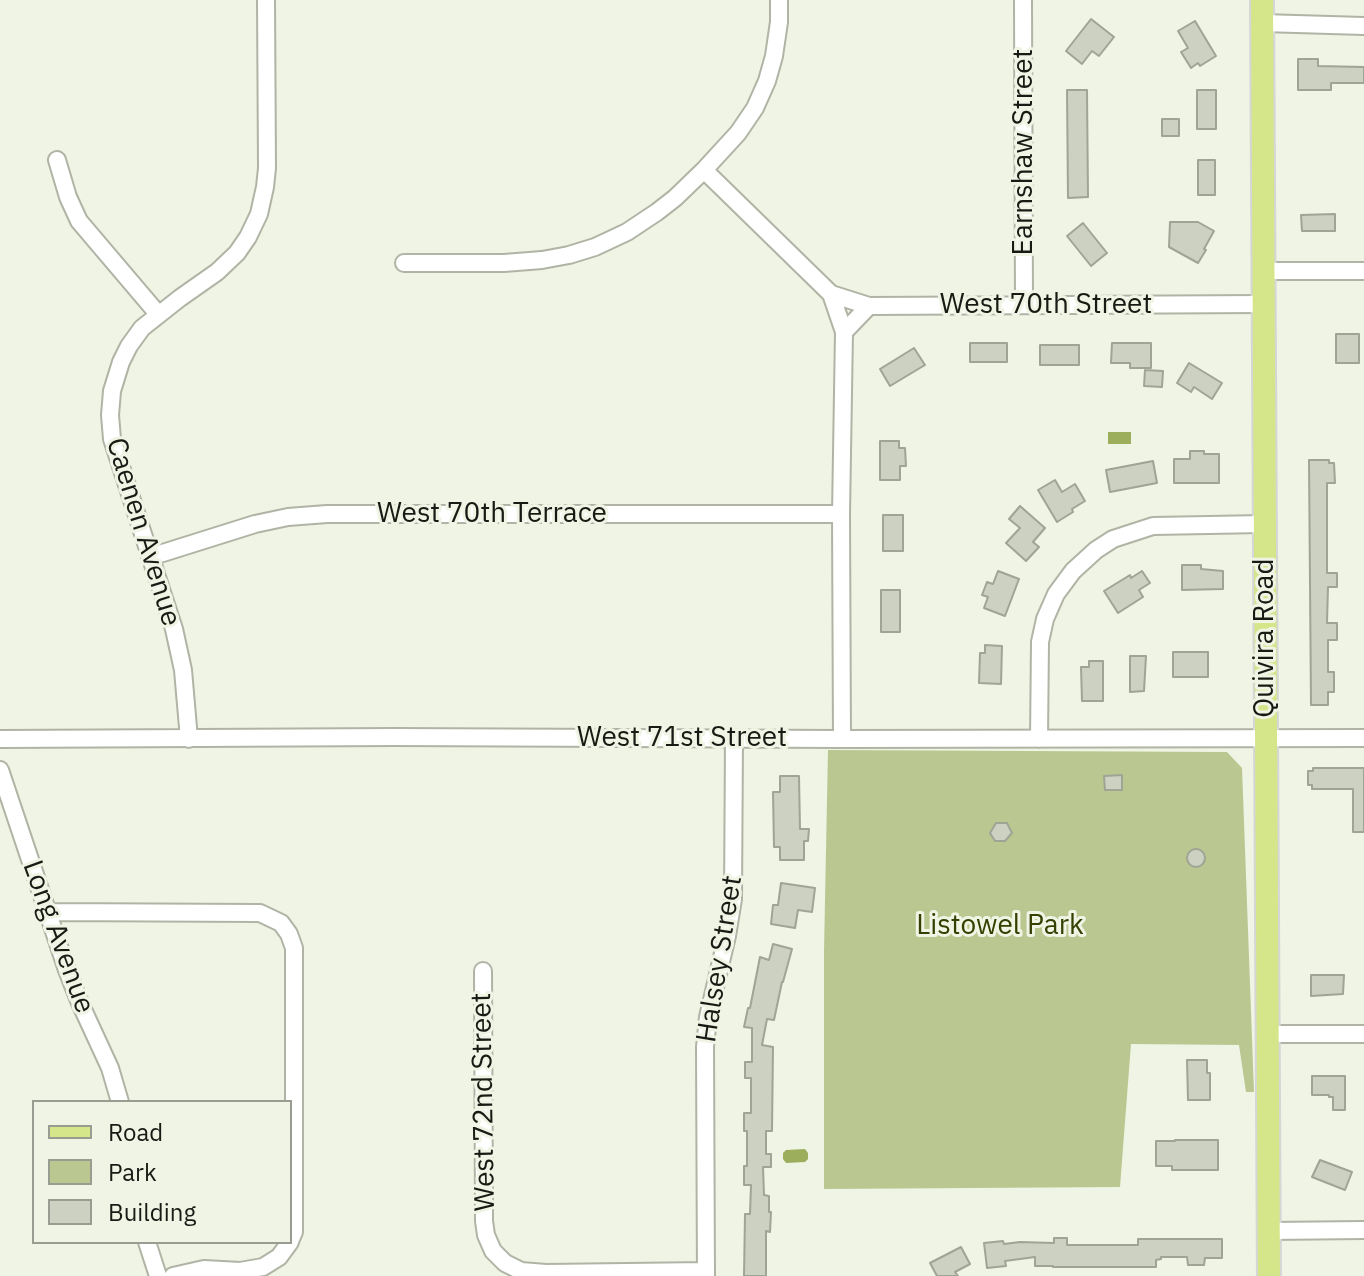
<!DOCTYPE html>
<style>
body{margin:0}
#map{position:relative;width:1364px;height:1276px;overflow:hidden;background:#eff4e4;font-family:"IBM Plex Sans",sans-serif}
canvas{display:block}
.legend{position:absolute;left:32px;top:1100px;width:260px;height:144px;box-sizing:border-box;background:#eff4e4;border:2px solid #999d91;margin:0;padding:10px 14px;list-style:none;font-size:24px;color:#181a14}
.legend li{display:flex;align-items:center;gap:16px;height:40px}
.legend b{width:40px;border:2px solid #999d91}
</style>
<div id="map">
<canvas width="1364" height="1276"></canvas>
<ul class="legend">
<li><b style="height:10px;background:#d5e68a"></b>Road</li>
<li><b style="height:22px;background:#bac791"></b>Park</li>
<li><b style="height:22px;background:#cdd1c2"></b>Building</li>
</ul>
</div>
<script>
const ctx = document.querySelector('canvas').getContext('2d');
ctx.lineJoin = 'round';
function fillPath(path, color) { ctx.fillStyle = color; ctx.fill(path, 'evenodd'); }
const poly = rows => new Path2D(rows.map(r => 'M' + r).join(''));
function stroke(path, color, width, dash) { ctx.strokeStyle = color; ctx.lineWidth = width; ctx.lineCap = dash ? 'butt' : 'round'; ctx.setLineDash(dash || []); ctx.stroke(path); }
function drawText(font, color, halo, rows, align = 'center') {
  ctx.font = font + ' "IBM Plex Sans",sans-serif'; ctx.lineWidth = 6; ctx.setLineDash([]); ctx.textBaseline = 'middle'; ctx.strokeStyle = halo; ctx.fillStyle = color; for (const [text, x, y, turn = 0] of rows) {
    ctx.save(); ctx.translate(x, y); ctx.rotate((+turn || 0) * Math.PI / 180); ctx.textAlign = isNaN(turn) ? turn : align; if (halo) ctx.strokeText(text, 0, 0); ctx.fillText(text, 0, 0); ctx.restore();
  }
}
const green = poly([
 [828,750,1227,752,1242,768,1254,1092,1246,1092,1239,1045,1131,1044,1120,1187,824,1189,824,951]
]);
const water = poly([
 [1108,432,1131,432,1131,444,1108,444],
 [805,1149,808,1153,808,1159,805,1162,786,1163,783,1159,783,1153,786,1150]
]);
const building = poly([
 [1091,19,1114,37,1099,56,1092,51,1082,64,1066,51,1091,19],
 [1195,21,1216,56,1200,66,1198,63,1191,68,1181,52,1188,48,1178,31,1195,21],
 [1298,59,1318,59,1318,66,1364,67,1364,83,1331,83,1331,90,1298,90,1298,59],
 [1067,90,1087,90,1088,197,1068,198,1067,90],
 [1197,90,1216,90,1216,129,1197,129,1197,90],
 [1162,119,1179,119,1179,136,1162,136,1162,119],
 [1198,160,1215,160,1215,195,1198,195,1198,160],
 [1335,214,1335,231,1302,231,1301,215,1335,214],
 [1170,222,1198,222,1214,231,1204,249,1206,250,1198,263,1169,247,1170,222],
 [1083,223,1107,253,1091,266,1067,236,1083,223],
 [1336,334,1359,334,1359,363,1336,363,1336,334],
 [970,343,1007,343,1007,362,970,362,970,343],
 [1112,343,1151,343,1151,368,1130,368,1130,363,1111,363,1112,343],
 [1040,345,1079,345,1079,365,1040,365,1040,345],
 [914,348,925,365,890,386,880,369,914,348],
 [1189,363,1222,383,1212,399,1194,387,1191,392,1177,383,1189,363],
 [1145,370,1163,371,1162,387,1144,386,1145,370],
 [880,441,899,441,899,448,905,448,906,466,900,466,900,480,880,480,880,441],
 [1190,451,1204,451,1204,454,1219,454,1219,483,1174,483,1174,459,1190,459,1190,451],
 [1309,460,1329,460,1329,463,1334,463,1335,483,1327,483,1327,573,1337,573,1337,587,1328,587,1327,623,1337,623,1337,640,1328,640,1328,672,1334,672,1334,692,1328,692,1328,705,1311,705,1309,460],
 [1153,461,1157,483,1110,492,1106,470,1153,461],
 [1055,480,1062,492,1075,484,1085,501,1072,509,1073,512,1057,522,1038,490,1055,480],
 [1020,506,1045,528,1033,542,1039,547,1026,561,1006,543,1020,528,1009,519,1020,506],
 [883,515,903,515,903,551,883,551,883,515],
 [1182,565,1201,565,1201,569,1223,571,1223,589,1182,590,1182,565],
 [998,571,1019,579,1005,616,984,608,988,597,982,595,987,582,993,584,998,571],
 [1142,571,1150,583,1139,590,1143,597,1118,613,1104,591,1130,575,1131,578,1142,571],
 [881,590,900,590,900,632,881,632,881,590],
 [985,645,1002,646,1001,684,979,683,980,653,985,653,985,645],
 [1173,652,1208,652,1208,677,1173,677,1173,652],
 [1130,656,1146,656,1144,691,1130,692,1130,656],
 [1089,661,1103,661,1103,701,1082,701,1081,667,1089,667,1089,661],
 [1313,768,1364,768,1364,832,1353,832,1353,789,1312,789,1312,785,1308,785,1308,771,1313,771,1313,768],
 [1122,775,1122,790,1105,790,1104,776,1122,775],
 [780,776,799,776,800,829,809,829,808,841,804,841,804,860,780,860,780,847,774,847,773,792,780,792,780,776],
 [996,823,1007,823,1012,833,1005,841,995,841,990,833,996,823],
 '1187 858a9 9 0 1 1 18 0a9 9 0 1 1-18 0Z',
 [781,883,815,888,812,912,798,910,795,928,771,924,773,905,778,905,781,883],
 [773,944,792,949,783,982,782,982,774,1020,767,1019,762,1045,773,1047,772,1131,766,1131,766,1154,771,1154,771,1167,763,1167,764,1195,769,1196,769,1212,771,1212,770,1232,766,1231,766,1276,744,1276,745,1214,750,1214,751,1185,744,1185,744,1166,747,1166,747,1131,744,1131,744,1113,751,1113,751,1078,745,1078,745,1062,752,1062,752,1028,744,1027,748,1008,750,1008,760,957,769,960,773,944],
 [1311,975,1344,975,1343,994,1311,996,1311,975],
 [1187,1060,1207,1060,1207,1073,1210,1073,1210,1100,1188,1100,1187,1060],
 [1312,1076,1345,1076,1345,1110,1333,1110,1333,1097,1329,1097,1329,1095,1312,1095,1312,1076],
 [1175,1140,1218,1140,1218,1170,1172,1170,1172,1166,1156,1166,1156,1141,1175,1141,1175,1140],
 [1320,1160,1352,1172,1345,1190,1312,1177,1320,1160],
 [1054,1238,1067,1238,1067,1245,1138,1245,1138,1239,1222,1239,1222,1258,1205,1258,1204,1265,1188,1265,1187,1257,1161,1257,1161,1259,1156,1260,1156,1267,1053,1267,1053,1266,1035,1266,1035,1257,1005,1261,1006,1266,987,1268,984,1243,1003,1241,1004,1244,1020,1242,1054,1243,1054,1238],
 [961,1247,970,1264,955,1272,958,1276,937,1276,930,1263,961,1247]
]);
const minor = poly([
 [1023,0,1024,305],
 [1262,23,1364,26],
 [57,160,68,197,79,221,158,314],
 [704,170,831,294,869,306,1263,304],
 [404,263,504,263,542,260,569,255,595,247,627,232,657,212,675,198,704,170,738,133,755,108,767,81,774,56,779,22,779,0],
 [1263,271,1364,271],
 [831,294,844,332],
 [150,557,255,524,288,517,327,514,841,514],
 [0,739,395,737,842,739,1364,738],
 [189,739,183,670,174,629,112,439,110,415,112,391,121,362,129,346,142,328,180,298,217,272,237,253,248,237,259,214,265,187,267,168,266,0],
 [842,739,841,514,844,332,869,306],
 [1039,739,1040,642,1045,619,1056,594,1073,571,1096,550,1113,539,1153,526,1264,524],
 [0,770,67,970,80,1003,110,1068,120,1102],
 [48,912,260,913,281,923,289,934,294,948,294,1232,290,1241],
 [483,971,484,1221,486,1235,493,1251,505,1263,521,1271,546,1273,706,1271],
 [1269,1034,1364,1034],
 [1269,1231,1364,1230],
 [147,1242,158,1276],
 [173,1276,204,1269,240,1271,263,1267,279,1257,290,1242],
 [706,1276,705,1047,708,1017,727,936,733,899,734,739]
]);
const major = poly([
 [1262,0,1269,1276]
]);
const streetNames = [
 ["Earnshaw Street",1024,152,-90],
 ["West 70th Street",1046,305],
 ["West 70th Terrace",492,514],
 ["Caenen Avenue",143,532,73],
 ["Quivira Road",1265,638,-90],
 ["West 71st Street",682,738],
 ["Long Avenue",58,937,70],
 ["Halsey Street",720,959,-81],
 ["West 72nd Street",484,1102,-91]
];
const parkNames = [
 ["Listowel Park",1000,926]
];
fillPath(green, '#bac791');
fillPath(water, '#9cae5c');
fillPath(building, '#cdd1c2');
stroke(building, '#a0a495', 2);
stroke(minor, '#b0b4a5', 20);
stroke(major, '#d5d6d5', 26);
stroke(minor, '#fff', 16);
stroke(major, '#d5e68a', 22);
drawText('28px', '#181a14', '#eff4e4', streetNames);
drawText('28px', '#343f00', '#eff4e4', parkNames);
</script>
